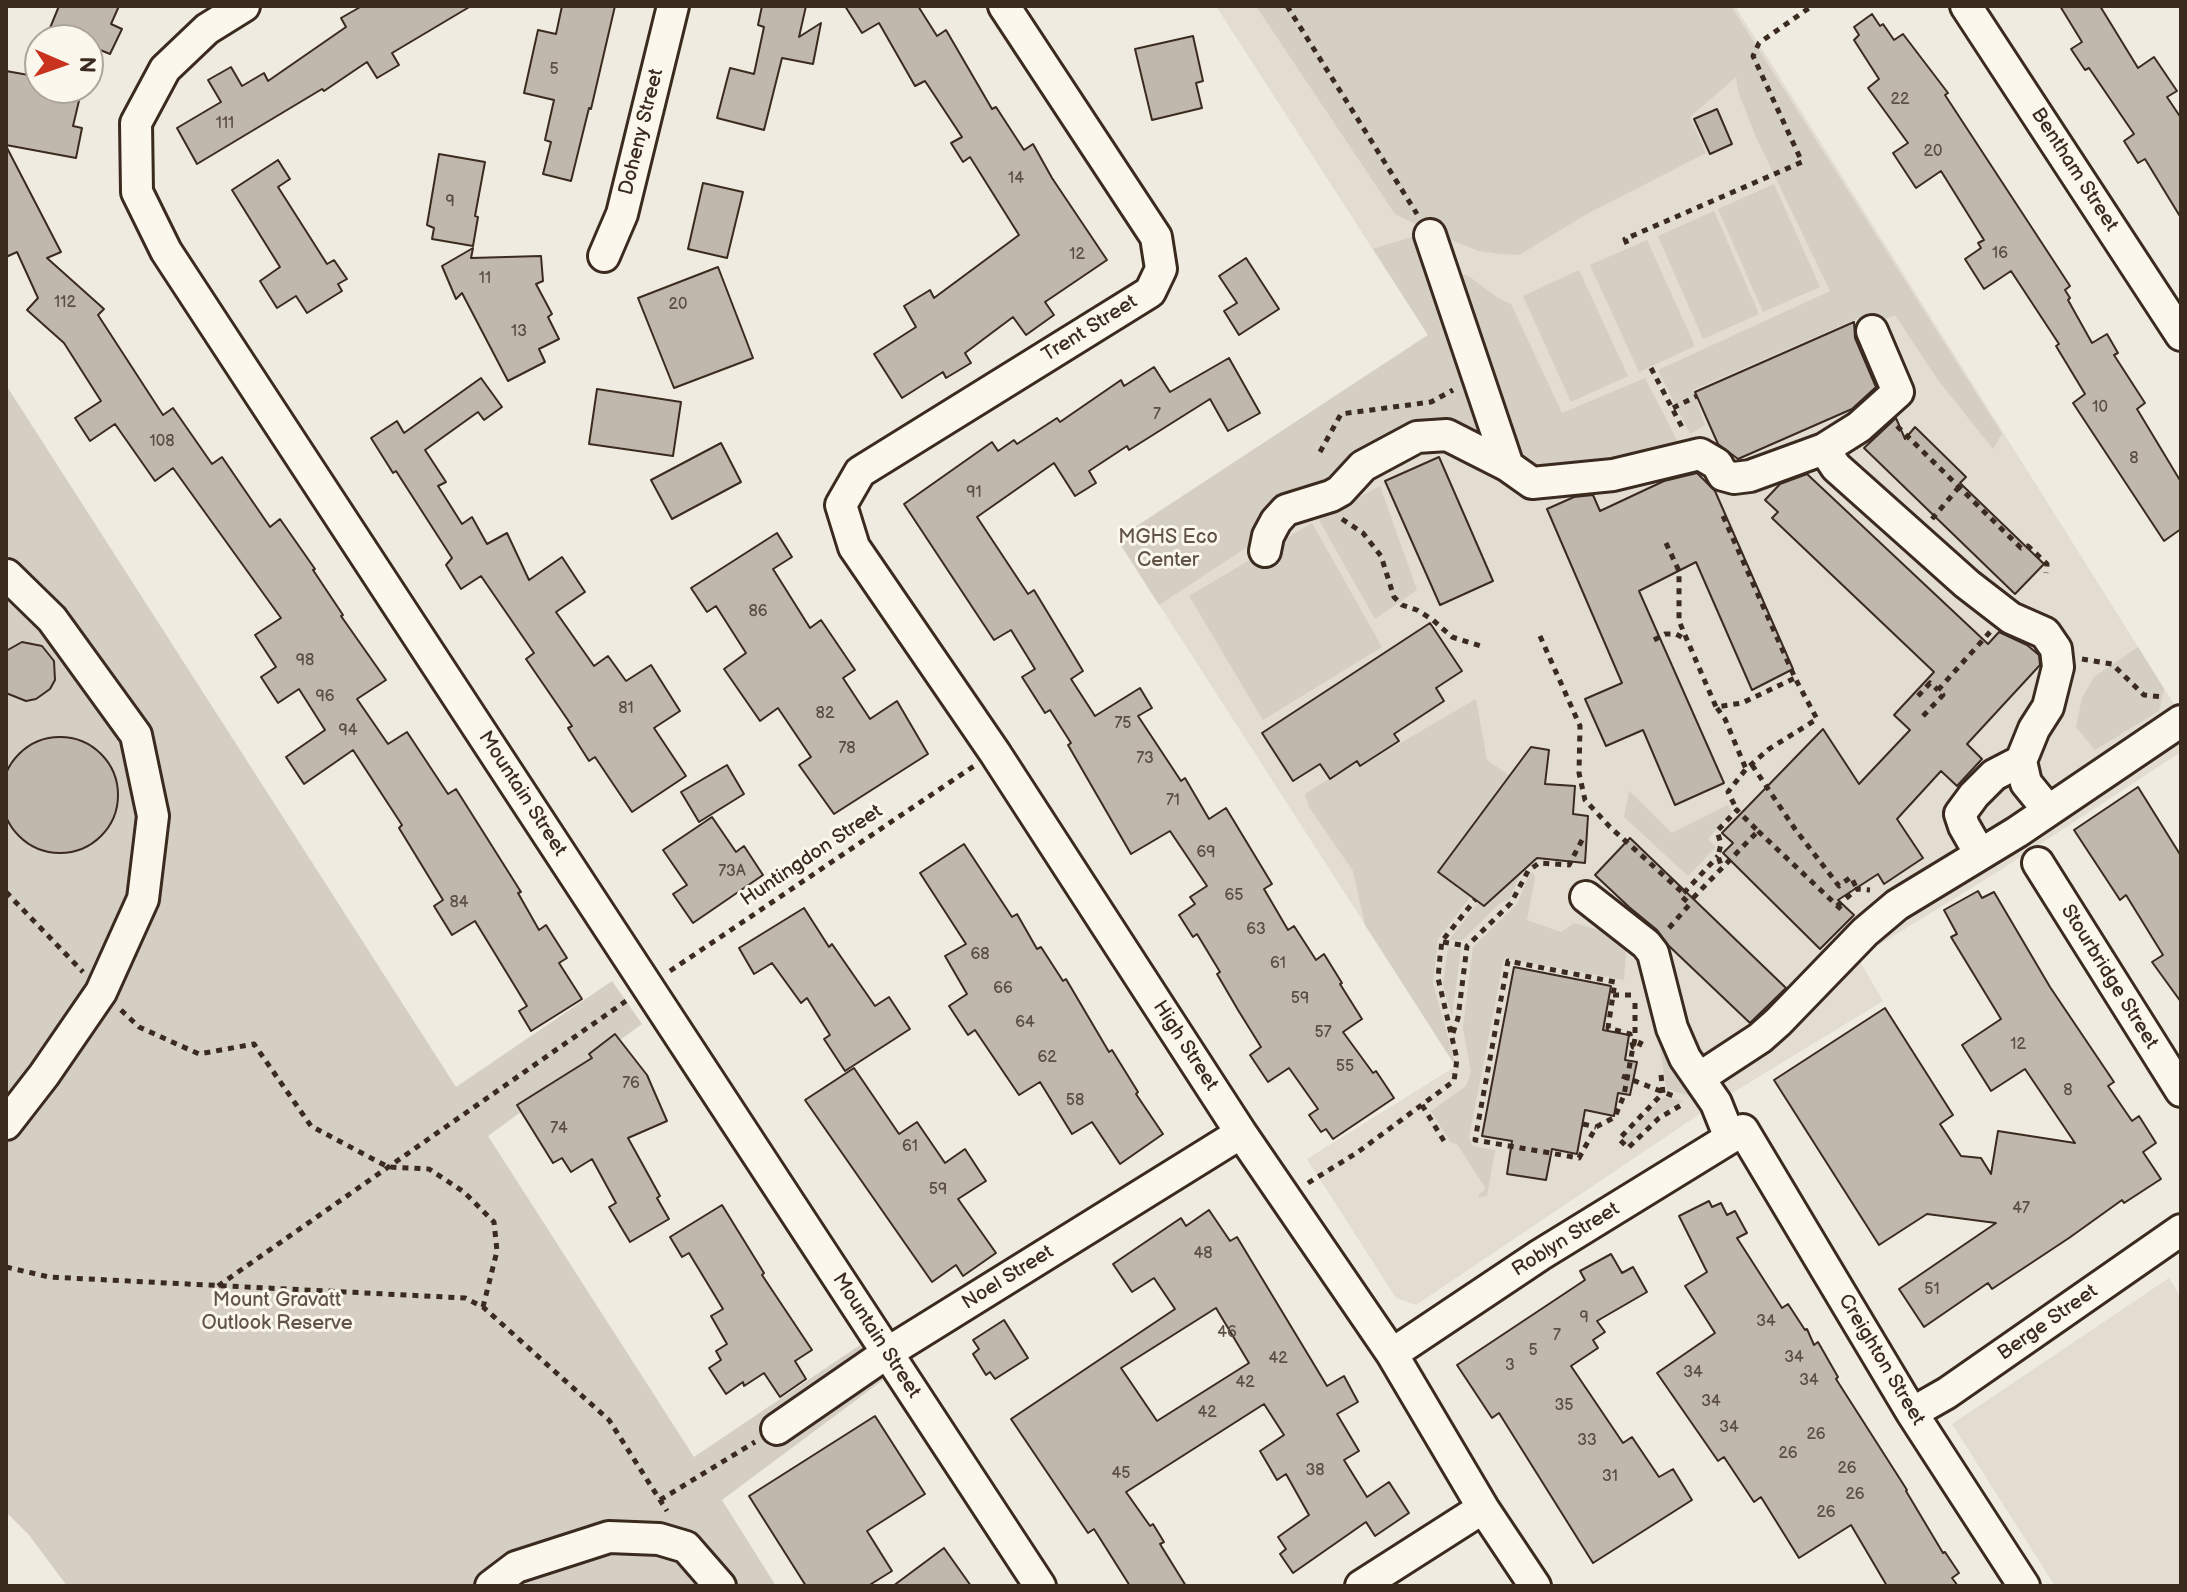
<!DOCTYPE html>
<style>
body{margin:0}
#map{position:relative;width:2187px;height:1592px;overflow:hidden;background:#f0ebe0;font-family:"Balsamiq Sans",sans-serif}
canvas{display:block}
.frame{position:absolute;inset:0;border:8px solid #3b2a1e;pointer-events:none}
.north{position:absolute;left:24px;top:24px;width:80px;height:80px;box-sizing:border-box;background:#fbf7ec;border:2px solid #aea59a;border-radius:50%;rotate:92deg;font-size:22px;font-weight:700;line-height:32px;text-align:center;color:#3b2a1e}
.north::after{content:'';display:block;margin:auto;width:28px;height:36px;background:#c8321e;clip-path:polygon(50% 0,100% 100%,50% 72%,0 100%)}
</style>
<div id="map">
<canvas width="2187" height="1592"></canvas>
<div class="frame"></div>
<div class="north">N</div>
</div>
<script>
const ctx = document.querySelector('canvas').getContext('2d');
ctx.lineJoin = 'round';
function fillPath(path, color) { ctx.fillStyle = color; ctx.fill(path, 'evenodd'); }
const poly = rows => new Path2D(rows.map(r => 'M' + r).join(''));
function stroke(path, color, width, dash) { ctx.strokeStyle = color; ctx.lineWidth = width; ctx.lineCap = dash ? 'butt' : 'round'; ctx.setLineDash(dash || []); ctx.stroke(path); }
function drawText(font, color, halo, rows, align = 'center') {
  ctx.font = font + ' "Balsamiq Sans",sans-serif'; ctx.lineWidth = 6; ctx.setLineDash([]); ctx.textBaseline = 'middle'; ctx.strokeStyle = halo; ctx.fillStyle = color; for (const [text, x, y, turn = 0] of rows) {
    ctx.save(); ctx.translate(x, y); ctx.rotate((+turn || 0) * Math.PI / 180); ctx.textAlign = isNaN(turn) ? turn : align; if (halo) ctx.strokeText(text, 0, 0); ctx.fillText(text, 0, 0); ctx.restore();
  }
}
const built = poly([
 [1216,6,1735,6,2181,715,2181,752,1999,871,1858,958,1883,1001,1716,1103,1416,1305,1396,1298,1307,1159,1456,1066,1117,539,1428,335],
 [2169,1278,2181,1297,2181,1586,2055,1586,1952,1424]
]);
const green = poly([
 [1256,6,1731,6,2002,434,1993,449,1938,380,1895,315,1868,327,1859,318,1693,390,1705,425,1690,434,1658,370,1830,291,1755,135,1738,91,1736,77,1690,117,1706,153,1587,214,1519,255,1500,254,1479,251,1438,235,1395,214],
 [1774,184,1820,287,1763,312,1718,209],
 [1714,211,1759,314,1703,339,1658,236],
 [1421,234,1496,454,1451,430,1264,536,1159,605,1117,539,1428,335,1373,249],
 [1647,240,1695,346,1639,372,1590,265],
 [1579,270,1628,376,1571,402,1523,296],
 [1448,274,1467,275,1498,298,1511,304,1562,413,1645,378,1680,446,1610,466,1530,473,1511,451],
 [6,385,456,1087,612,981,642,1024,488,1136,694,1457,860,1345,883,1380,722,1500,776,1586,67,1586,29,1535,6,1512],
 [1380,486,1417,590,1375,619,1319,520],
 [1312,523,1382,647,1263,720,1189,596],
 [2138,647,2164,689,2159,711,2095,750,2076,727,2082,698,2094,677],
 [1476,699,1487,760,1510,776,1438,872,1471,896,1438,939,1433,983,1456,1067,1365,925,1353,871,1309,807,1305,794,1357,761,1361,766],
 [1629,791,1672,833,1728,805,1732,812,1708,839,1716,847,1688,876,1624,817],
 [1533,872,1535,878,1527,920,1561,932,1574,923,1627,938,1624,980,1504,958,1469,1138,1473,1146,1495,1150,1487,1196,1479,1197,1478,1195,1486,1189,1457,1144,1450,1142,1431,1111,1466,1086,1471,1072,1463,1028,1473,947,1517,904,1529,875],
 [1521,873,1509,900,1500,903,1463,940,1449,940,1479,902,1484,905],
 [1448,947,1461,949,1452,1017,1443,985],
 [1656,1019,1692,1092,1687,1095,1666,1089],
 [1664,1097,1683,1101,1657,1115,1628,1146,1622,1139]
]);
const building = poly([
 [59,6,119,6,111,24,122,29,110,54,88,45,88,40,78,40,50,28,59,6],
 [362,6,471,6,392,53,399,65,377,78,367,62,324,91,322,89,197,164,177,128,221,102,208,80,231,67,242,86,264,73,268,81,346,27,341,18,362,6],
 [562,6,615,6,591,109,589,108,571,181,543,174,551,142,545,140,554,100,524,93,538,30,556,34,562,6],
 [762,6,806,6,799,37,821,23,813,64,782,58,764,130,717,118,730,68,754,74,764,27,758,25,762,6],
 [845,6,918,6,937,36,946,30,992,109,996,107,1024,150,1033,144,1052,178,1107,260,1045,302,1054,315,1026,335,1013,317,965,353,971,363,946,378,943,372,902,398,874,354,916,327,904,306,930,290,934,298,1019,235,970,157,963,162,951,143,962,137,925,81,915,86,879,23,862,33,845,6],
 [2060,6,2100,6,2138,68,2154,57,2177,91,2167,97,2181,118,2181,218,2145,159,2138,163,2124,141,2134,134,2089,68,2085,70,2071,49,2082,42,2060,6],
 [1872,14,1880,26,1883,24,1894,40,1903,34,1948,93,1945,95,2070,286,2065,290,2070,298,2068,300,2092,343,2107,334,2118,353,2114,355,2145,403,2137,409,2181,482,2181,529,2164,541,2073,403,2085,394,2056,346,2059,344,2011,271,1984,289,1965,259,1981,248,1978,243,1984,240,1941,171,1916,188,1893,153,1908,143,1868,88,1879,79,1854,40,1859,35,1854,27,1872,14],
 [1193,36,1203,81,1196,83,1202,108,1152,120,1135,49,1193,36],
 [6,71,40,77,40,88,82,88,73,126,82,128,76,158,6,145,6,71],
 [1717,109,1732,144,1710,154,1694,119,1717,109],
 [6,146,61,252,47,258,104,309,98,315,163,415,173,408,212,464,222,457,270,527,280,519,315,569,313,570,343,615,341,616,386,680,357,699,388,744,407,732,448,794,456,789,521,892,518,893,539,930,546,925,567,958,559,963,582,999,531,1031,519,1011,527,1006,475,921,452,935,434,906,443,900,399,828,402,825,353,750,304,784,286,757,325,730,299,689,278,703,261,677,276,667,255,635,281,618,173,468,155,481,115,424,90,441,75,418,101,401,64,343,27,310,38,298,17,252,6,257,6,146],
 [439,154,485,162,475,216,478,217,473,246,432,239,434,228,427,225,439,154],
 [278,160,290,179,278,187,327,264,334,260,347,279,338,284,342,291,307,313,296,296,277,308,260,281,280,267,232,190,278,160],
 [703,183,743,192,727,258,688,249,703,183],
 [473,248,471,258,541,256,543,281,536,284,552,314,548,317,559,339,539,349,545,362,508,381,462,293,456,299,442,266,473,248],
 [1246,258,1279,309,1239,335,1224,311,1237,303,1219,276,1246,258],
 [718,267,753,358,674,388,638,298,718,267],
 [1854,322,1855,338,1876,387,1852,409,1738,459,1718,444,1695,392,1854,322],
 [1229,358,1260,413,1228,431,1210,399,1129,450,1127,446,1089,471,1096,483,1075,496,1054,463,977,517,1028,594,1034,590,1083,671,1071,679,1095,716,1140,688,1152,708,1138,716,1181,781,1185,778,1209,819,1226,808,1272,884,1264,889,1288,930,1294,926,1316,960,1324,954,1342,983,1340,984,1362,1019,1343,1032,1373,1073,1376,1071,1394,1098,1333,1139,1326,1129,1321,1132,1309,1115,1318,1109,1289,1068,1268,1082,1250,1055,1261,1047,1238,1010,1217,974,1220,972,1197,934,1193,937,1179,915,1195,904,1190,897,1207,886,1170,831,1131,854,1068,745,1071,743,1050,710,1045,713,1022,677,1035,669,1011,630,994,640,904,504,992,442,998,451,1014,440,1017,444,1057,418,1060,422,1121,380,1124,386,1154,367,1170,392,1229,358],
 [481,378,502,407,484,420,478,412,425,450,446,482,438,486,462,524,472,517,487,544,507,533,529,580,562,557,585,592,556,612,594,666,608,656,626,681,651,665,680,711,654,728,686,776,632,812,595,757,589,761,568,728,572,726,526,659,534,653,481,576,461,589,446,565,452,558,396,471,393,473,371,438,397,421,404,433,481,378],
 [597,389,681,402,673,456,589,444,597,389],
 [1896,418,1905,439,1915,427,1966,477,1960,483,2044,564,2015,594,1864,448,1896,418],
 [721,443,741,482,672,519,651,480,721,443],
 [1439,457,1493,581,1440,605,1385,481,1439,457],
 [1697,473,1715,491,1793,669,1752,690,1696,562,1639,591,1724,783,1675,805,1643,730,1606,746,1585,699,1622,683,1547,509,1574,497,1593,495,1600,511,1664,481,1697,473],
 [1807,474,1988,644,1999,632,2027,645,2039,655,2040,665,1967,744,1982,759,1957,786,1941,771,1897,819,1923,858,1884,884,1878,874,1838,900,1854,915,1820,949,1723,853,1733,843,1722,833,1823,729,1859,784,1910,730,1894,715,1934,672,1772,518,1778,512,1765,500,1780,484,1807,474],
 [777,533,792,557,773,569,810,628,821,620,855,670,843,678,870,719,897,701,928,754,834,814,799,765,811,757,778,708,760,721,724,669,746,653,716,606,707,612,691,588,777,533],
 [1430,623,1462,671,1436,688,1444,701,1394,734,1399,741,1360,766,1357,761,1330,779,1320,764,1293,781,1262,733,1430,623],
 [22,642,42,646,54,661,55,680,50,689,36,699,26,701,6,693,6,651,22,642],
 '2 795a58 58 0 1 1 116 0a58 58 0 1 1-116 0Z',
 [1531,747,1549,750,1545,784,1575,786,1573,814,1588,816,1585,863,1537,858,1484,906,1438,872,1531,747],
 [727,765,744,794,699,822,681,792,727,765],
 [2138,787,2181,856,2181,1002,2152,962,2163,955,2126,895,2120,900,2074,830,2138,787],
 [712,817,736,852,744,846,763,875,693,923,673,894,687,885,663,850,712,817],
 [1630,838,1786,988,1750,1023,1669,946,1657,930,1629,907,1595,875,1630,838],
 [964,844,1012,917,1017,914,1037,949,1041,947,1063,981,1066,979,1109,1052,1112,1050,1138,1092,1136,1094,1163,1134,1120,1164,1092,1122,1072,1134,1040,1082,1019,1095,975,1030,968,1035,949,1006,967,994,945,956,966,944,920,873,964,844],
 [1978,891,1982,898,1994,892,2050,987,2114,1082,2108,1086,2132,1121,2139,1116,2156,1143,2143,1152,2161,1179,2124,1203,2122,1200,2069,1238,1992,1289,1988,1283,1924,1327,1899,1289,1996,1223,1927,1214,1879,1245,1774,1080,1885,1008,1953,1115,1940,1124,1961,1156,1981,1158,1991,1174,1998,1131,2075,1143,2025,1069,1991,1091,1962,1045,2001,1019,1951,937,1957,934,1944,910,1978,891],
 [804,908,829,947,832,944,875,1006,889,997,910,1029,845,1071,824,1039,830,1035,807,998,801,1003,772,963,754,974,739,948,804,908],
 [1514,967,1611,986,1603,1030,1629,1035,1625,1060,1637,1062,1630,1095,1618,1093,1614,1116,1585,1110,1577,1154,1552,1149,1546,1180,1507,1174,1512,1141,1482,1136,1514,967],
 [615,1034,647,1075,667,1121,628,1138,660,1196,657,1198,669,1219,630,1242,609,1207,616,1203,592,1159,571,1172,562,1158,553,1163,517,1105,592,1058,589,1054,615,1034],
 [854,1068,899,1134,917,1122,945,1163,965,1149,986,1181,958,1199,996,1253,963,1276,956,1265,932,1282,805,1100,854,1068],
 [1709,1201,1712,1207,1721,1203,1727,1215,1735,1211,1747,1233,1737,1238,1782,1308,1788,1304,1805,1330,1807,1329,1814,1345,1818,1342,1838,1377,1836,1379,1907,1490,1906,1491,1943,1553,1945,1552,1959,1573,1952,1578,1958,1586,1887,1586,1851,1525,1799,1558,1761,1497,1754,1502,1724,1457,1718,1461,1657,1373,1715,1333,1685,1286,1707,1272,1679,1216,1709,1201],
 [722,1205,764,1273,762,1275,812,1350,795,1361,806,1379,780,1397,764,1373,744,1386,743,1382,726,1394,709,1368,721,1360,716,1351,727,1344,711,1316,723,1309,689,1253,682,1257,670,1237,722,1205],
 [1209,1210,1230,1241,1237,1237,1327,1386,1344,1376,1358,1402,1337,1414,1359,1451,1344,1460,1367,1497,1389,1482,1409,1513,1375,1536,1366,1522,1293,1573,1280,1554,1286,1549,1278,1537,1309,1515,1286,1474,1277,1480,1260,1451,1284,1435,1264,1404,1126,1492,1150,1526,1153,1524,1164,1542,1160,1544,1186,1586,1130,1586,1094,1529,1088,1533,1011,1419,1175,1309,1154,1278,1132,1292,1113,1264,1181,1218,1186,1226,1209,1210],
 [1216,1308,1249,1363,1157,1421,1121,1368,1216,1308],
 [1611,1254,1622,1273,1633,1267,1647,1292,1597,1321,1605,1332,1593,1340,1598,1348,1571,1366,1623,1443,1632,1437,1659,1477,1673,1469,1692,1500,1593,1563,1499,1413,1492,1418,1457,1365,1585,1280,1580,1271,1611,1254],
 [1004,1320,1028,1358,995,1379,990,1372,986,1375,973,1354,979,1349,973,1340,1004,1320],
 [875,1416,925,1494,867,1531,892,1571,868,1586,806,1586,749,1496,875,1416],
 [944,1548,971,1586,893,1586,944,1548]
]);
const path = poly([
 [1287,6,1417,214],
 [1627,244,1625,239,1802,162,1753,56,1759,43,1812,6],
 [1651,368,1684,431],
 [1673,408,1697,396],
 [1897,426,2021,548,2028,546,2047,564,2046,573],
 [1320,452,1341,414,1431,402,1453,390],
 [1723,516,1795,678,1817,719,1769,749,1746,769,1728,792,1737,810],
 [1342,519,1363,533,1381,556,1394,597,1402,605,1417,610,1433,620,1452,637,1481,646],
 [1932,519,1959,487],
 [1666,543,1679,571,1679,621,1716,707,1742,703,1795,678],
 [1540,636,1580,726,1579,773,1585,800,1610,827,1683,893],
 [1654,640,1665,634,1676,634,1687,640],
 [2082,659,2112,664,2144,695,2164,697],
 [1918,696,1930,683,1938,690],
 [1717,708,1725,719,1746,769],
 [1923,716,1943,695,1938,690,1990,632],
 [1752,765,1795,829,1839,886,1851,877,1857,889],
 [1758,831,1845,913],
 [6,892,83,972],
 [1693,898,1722,868,1758,831,1737,810,1717,831,1721,844,1718,856,1722,868],
 [1837,906,1857,889,1870,890],
 [1669,928,1690,904,1681,896,1718,856],
 [1443,942,1467,946],
 [670,971,974,766],
 [1613,995,1634,995],
 [1635,1003,1635,1039,1633,1047,1624,1095,1615,1117,1596,1127,1579,1158,1475,1140,1508,961,1615,982,1608,1028,1630,1034,1633,1047,1638,1048,1644,1036],
 [121,1010,139,1027,199,1054,254,1044,311,1126,388,1167,429,1169,464,1192,494,1222,497,1251,483,1307],
 [1453,1033,1458,1018,1467,946,1511,903,1528,871,1539,863,1569,865,1582,840],
 [1661,1075,1663,1093,1619,1139,1628,1148,1659,1118,1683,1104],
 [1622,1076,1676,1097],
 [1422,1105,1444,1141],
 [1583,1124,1596,1127],
 [1308,1183,1358,1152,1454,1081,1457,1059,1438,978,1440,957,1442,941,1475,900],
 [6,1267,49,1277,465,1298,483,1307,609,1420,667,1511],
 [218,1286,626,1001],
 [660,1500,755,1442]
]);
const minor = poly([
 [244,6,207,29,165,69,136,123,137,192,166,251,1040,1586],
 [1004,6,1156,237,1161,269,1150,292,860,472,841,505,854,547,995,753,1241,1133,1392,1354,1483,1508,1535,1586],
 [1966,6,2181,335],
 [1430,235,1508,466,1532,483,1613,475,1700,454,1717,464,1723,475,1734,478,1750,476,1824,449,1836,467,1967,584,2011,618,2045,633,2056,649,2058,667,2048,707,2034,729,2021,761,2026,783,2048,810],
 [604,256,622,214,673,6],
 [1824,449,1859,427,1898,392,1872,331],
 [1265,551,1268,536,1276,521,1286,510,1331,496,1340,491,1363,466,1417,437,1447,435,1508,466],
 [1980,854,1964,826,1960,814,1974,795,1994,775,2021,761],
 [2038,863,2181,1091],
 [1586,897,1646,944,1653,953,1672,1028,1685,1058,1716,1103,1730,1138],
 [1699,1078,1760,1038,1778,1022,1865,932,1897,905,2017,832,2181,721],
 [6,1124,44,1075,101,992,143,899,153,816,136,735,52,619,7,575],
 [1392,1354,1540,1255,1743,1130,1912,1413,2024,1586],
 [1912,1413,1947,1393,2181,1230],
 [777,1429,887,1353,1241,1133],
 [491,1586,516,1567,609,1537,659,1539,686,1547,720,1586],
 [1361,1586,1483,1508]
]);
const numberNames = [
 ["5",554,70],
 ["22",1900,100],
 ["111",225,124],
 ["20",1933,152],
 ["14",1016,179],
 ["9",450,202],
 ["16",2000,254],
 ["12",1077,255],
 ["11",485,279],
 ["112",65,303],
 ["20",678,305],
 ["13",519,332],
 ["10",2100,408],
 ["7",1157,415],
 ["108",162,442],
 ["8",2134,459],
 ["91",974,493],
 ["86",758,612],
 ["98",305,661],
 ["96",325,697],
 ["81",626,709],
 ["82",825,714],
 ["75",1123,724],
 ["94",348,731],
 ["78",847,749],
 ["73",1145,759],
 ["71",1173,801],
 ["69",1206,853],
 ["73A",732,872],
 ["65",1234,896],
 ["84",459,903],
 ["63",1256,930],
 ["68",980,955],
 ["61",1278,964],
 ["66",1003,989],
 ["59",1300,999],
 ["64",1025,1023],
 ["57",1323,1033],
 ["12",2018,1045],
 ["62",1047,1058],
 ["55",1345,1067],
 ["76",631,1084],
 ["8",2068,1091],
 ["58",1075,1101],
 ["74",559,1129],
 ["61",910,1147],
 ["59",938,1190],
 ["47",2021,1209],
 ["48",1203,1254],
 ["51",1932,1290],
 ["9",1584,1318],
 ["34",1766,1322],
 ["46",1227,1333],
 ["7",1557,1336],
 ["5",1533,1351],
 ["34",1794,1358],
 ["42",1278,1359],
 ["3",1510,1366],
 ["34",1693,1373],
 ["34",1809,1381],
 ["42",1245,1383],
 ["34",1711,1402],
 ["35",1564,1406],
 ["42",1207,1413],
 ["34",1729,1428],
 ["26",1816,1435],
 ["33",1587,1441],
 ["26",1788,1454],
 ["26",1847,1469],
 ["38",1315,1471],
 ["45",1121,1474],
 ["31",1610,1477],
 ["26",1855,1495],
 ["26",1826,1513]
];
const streetNames = [
 ["Doheny Street",642,132,-76],
 ["Bentham Street",2074,170,57],
 ["Trent Street",1090,329,-32],
 ["Mountain Street",522,794,57],
 ["Huntingdon Street",812,856,-34],
 ["Stourbridge Street",2109,977,58],
 ["High Street",1185,1046,57],
 ["Roblyn Street",1566,1240,-32],
 ["Noel Street",1008,1278,-32],
 ["Berge Street",2048,1323,-35],
 ["Mountain Street",876,1336,57],
 ["Creighton Street",1881,1360,59]
];
const parkNames = [
 ["MGHS Eco",1168,538],
 ["Center",1168,561],
 ["Mount Gravatt",277,1301],
 ["Outlook Reserve",277,1324]
];
fillPath(built, '#e2dcd1');
fillPath(green, '#d5cec3');
fillPath(building, '#c0b8ad');
stroke(building, '#3b2a1e', 2);
stroke(minor, '#3b2a1e', 36);
stroke(path, '#3b2a1e', 5, [6, 6]);
stroke(minor, '#fbf7ec', 30);
drawText('16px', '#5c4e42', null, numberNames);
drawText('20px', '#3b2a1e', '#fbf7ec', streetNames);
drawText('20px', '#625347', '#fbf7ec', parkNames);
</script>
